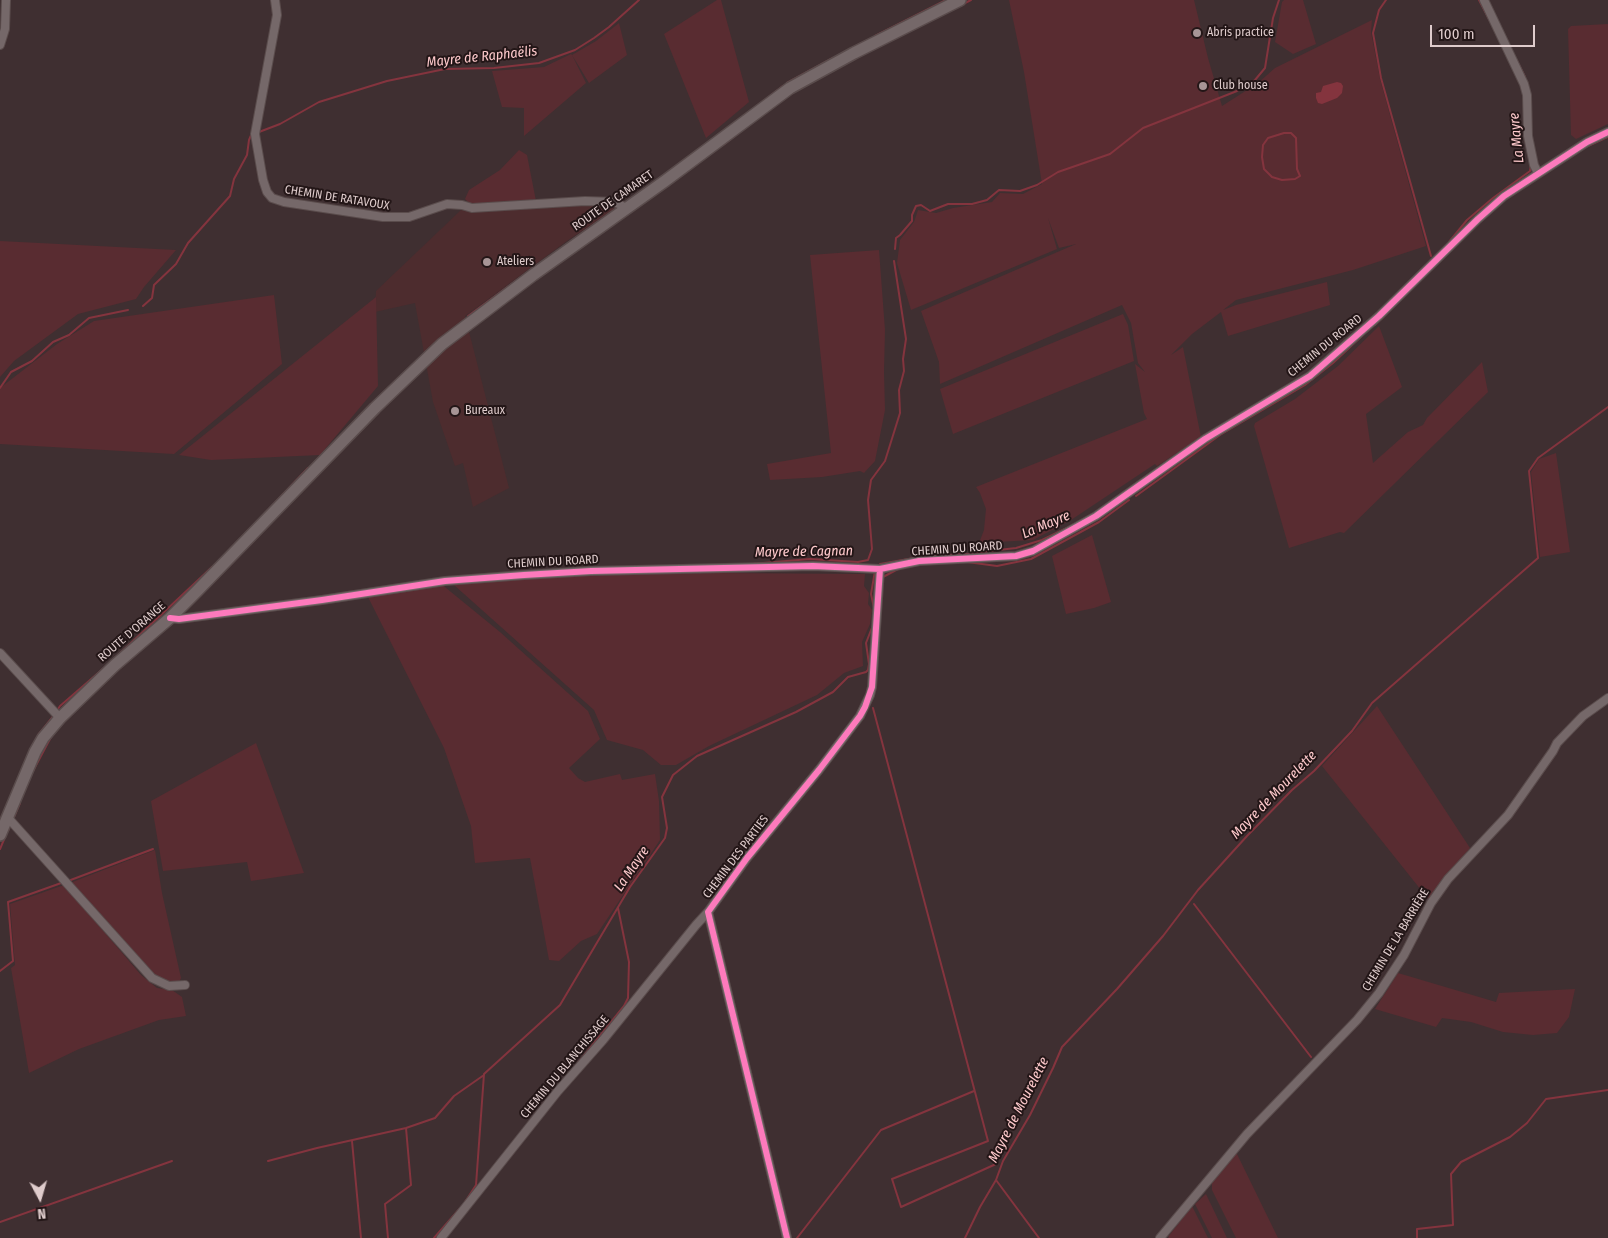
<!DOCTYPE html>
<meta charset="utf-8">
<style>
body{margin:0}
#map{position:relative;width:1608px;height:1238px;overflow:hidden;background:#3f2f31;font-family:"Fira Sans Condensed",sans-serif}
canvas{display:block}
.north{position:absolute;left:15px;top:1173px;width:50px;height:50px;-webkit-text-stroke:4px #231617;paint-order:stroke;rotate:174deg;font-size:14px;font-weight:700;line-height:20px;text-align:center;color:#dfcccc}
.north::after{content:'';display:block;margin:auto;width:18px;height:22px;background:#dfcccc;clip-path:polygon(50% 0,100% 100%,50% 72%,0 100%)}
.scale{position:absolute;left:1430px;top:25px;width:105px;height:22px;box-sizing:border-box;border:2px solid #dfcccc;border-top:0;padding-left:6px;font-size:15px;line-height:18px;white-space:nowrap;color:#dfcccc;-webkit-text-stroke:4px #231617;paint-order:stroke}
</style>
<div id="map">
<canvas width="1608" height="1238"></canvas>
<div class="north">N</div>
<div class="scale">100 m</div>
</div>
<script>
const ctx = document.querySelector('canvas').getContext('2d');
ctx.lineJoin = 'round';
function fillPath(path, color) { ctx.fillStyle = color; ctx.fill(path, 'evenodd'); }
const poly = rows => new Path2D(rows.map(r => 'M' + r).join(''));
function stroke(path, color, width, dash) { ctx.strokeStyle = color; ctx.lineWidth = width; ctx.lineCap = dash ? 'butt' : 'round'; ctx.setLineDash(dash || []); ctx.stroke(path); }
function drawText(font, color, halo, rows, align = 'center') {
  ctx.font = font + ' "Fira Sans Condensed",sans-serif'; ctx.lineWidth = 4; ctx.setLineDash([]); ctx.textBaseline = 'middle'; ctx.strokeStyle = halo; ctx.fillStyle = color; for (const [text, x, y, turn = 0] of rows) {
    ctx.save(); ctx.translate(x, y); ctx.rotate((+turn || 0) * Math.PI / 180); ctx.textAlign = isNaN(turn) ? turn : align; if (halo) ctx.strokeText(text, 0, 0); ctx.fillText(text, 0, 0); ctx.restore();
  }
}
const built = poly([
 [606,203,615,209,567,241,465,316,509,488,473,507,463,463,455,466,433,402,415,303,375,312,376,291,461,210,472,212]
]);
const green = poly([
 [717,0,721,0,749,102,706,138,664,34],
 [1009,0,1194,0,1208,58,1222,106,1258,83,1275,68,1372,20,1371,32,1380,79,1426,246,1353,270,1236,300,1223,310,1236,305,1327,282,1330,305,1228,336,1221,312,1192,334,1171,355,1183,347,1201,437,1157,466,1155,464,1071,520,1033,540,979,543,984,530,986,509,980,493,976,487,1147,419,1144,413,1135,364,1145,372,1138,363,1131,323,1122,305,940,384,939,362,921,311,1076,244,1059,248,1048,218,1057,249,911,310,897,263,900,240,914,222,918,210,936,213,953,208,992,202,1000,193,1023,194,1042,184,1024,72],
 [1284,0,1303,0,1316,44,1293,54,1275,42,1282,2],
 [619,23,627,55,589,83,572,55,586,83,524,136,524,108,502,107,492,71,544,67,571,54,572,55,596,41],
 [1608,24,1608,124,1576,139,1571,135,1568,29,1571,26],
 [519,150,527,155,536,201,470,204,465,199,469,190,500,170],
 [0,241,176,250,144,287,136,299,78,314,14,361,0,377],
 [879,250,885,330,884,372,885,410,875,461,864,473,860,471,822,477,770,480,767,464,831,453,810,255],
 [274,295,282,364,174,454,0,444,0,388,57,344,94,321],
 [376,297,378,386,320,455,211,460,179,455],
 [1123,314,1128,325,1134,361,953,434,940,389],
 [1379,326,1402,387,1366,414,1373,463,1408,432,1423,425,1427,418,1482,362,1488,392,1344,533,1340,532,1289,548,1254,426,1255,423,1295,399,1338,366],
 [1556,453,1570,552,1540,557,1531,472,1539,459],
 [1092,535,1111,602,1094,608,1066,614,1052,556],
 [719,573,865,574,864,586,869,593,868,604,872,610,870,624,862,642,863,666,844,673,817,695,709,746,676,765,661,765,643,750,607,740,594,710,454,585,462,581,581,574],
 [440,583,500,632,588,711,600,739,569,768,578,778,585,782,620,774,622,780,655,774,659,801,660,840,597,934,581,941,559,961,549,960,530,858,475,863,471,826,444,748,368,597],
 [1377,706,1470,848,1429,900,1322,766],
 [256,743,304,873,251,881,247,862,163,871,151,801],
 [155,850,162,893,181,978,179,982,172,983,150,973,70,883],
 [64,885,141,975,157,988,172,990,182,997,186,1016,159,1020,79,1049,29,1073,11,968,15,965,10,904],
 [1398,973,1496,1002,1499,993,1575,989,1569,1017,1557,1033,1533,1035,1503,1032,1471,1022,1442,1018,1436,1027,1375,1009],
 [1236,1152,1278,1238,1236,1238,1212,1190,1212,1181],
 [1206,1194,1227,1238,1212,1238,1195,1204],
 [1192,1206,1208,1238,1169,1238,1168,1237]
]);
const water = poly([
 [1337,82,1341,83,1343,86,1342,93,1337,98,1322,104,1318,103,1316,98,1316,93,1321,92,1323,86]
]);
const stream = poly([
 [1386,0,1379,10,1373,33,1381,78,1431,256],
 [1479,0,1490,21],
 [963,4,971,0],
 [875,36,946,0],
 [1516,59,1525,77],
 [787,83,833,58],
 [761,103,783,86],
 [259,132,280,124,319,102,387,81,445,69,494,68,539,63,575,50,594,38,609,27,639,0],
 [1284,133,1291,133,1296,138,1297,169,1300,176,1295,179,1282,180,1272,177,1264,169,1262,157,1263,145,1268,138,1284,133],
 [723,145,741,131],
 [1588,146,1608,137],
 [1449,242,1467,220,1493,198,1530,171,1531,165],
 [895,249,896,238,900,235,912,221,912,215,916,206,921,205,930,211,948,204,972,204,987,200,999,190,1020,191,1037,185,1058,172,1110,154,1143,128,1237,91,1255,80,1265,68,1273,18,1279,0],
 [545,260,596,223],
 [143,306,152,298,154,285,176,264,188,243,230,196,234,179,247,155,249,140,252,133],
 [468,316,525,274],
 [1375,325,1393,307],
 [0,388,11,372,32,361,53,342,69,335,89,318,128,310],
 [1136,496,1220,435,1305,385,1333,363,1364,334],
 [256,523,308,468],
 [972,553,1016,548,1042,540,1077,523],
 [967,562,997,566,1031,559,1099,522,1129,500],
 [732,564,747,564],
 [751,564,810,559,858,562,868,560,872,549,868,500,871,480,885,461,900,413,899,390,904,371,903,359,906,339,894,261],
 [880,564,925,556,970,554],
 [883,577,898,569],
 [874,608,871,594,875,571],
 [115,658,212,567],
 [873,708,988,1141,892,1179,901,1207,996,1164],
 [56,712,60,706,112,661],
 [38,735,54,715],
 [33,771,51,737],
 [13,819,20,803],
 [8,831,10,826],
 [0,849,5,837],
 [68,881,153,849],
 [1194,904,1311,1057],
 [0,971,13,961,8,902,64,882],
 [578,1063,624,1006,628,998,629,962,618,908],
 [352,1141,361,1238],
 [268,1161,317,1148,406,1128,435,1118,454,1096,484,1075],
 [996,1180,1039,1238],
 [465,1202,476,1185,484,1074,560,1005,630,887,665,838,667,828,662,797,673,775,697,756,796,712,833,692,848,677,866,672,868,670,869,664,866,643,873,625],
 [0,1222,172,1161],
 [388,1238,385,1204,411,1185,406,1128],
 [434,1238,462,1206],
 [797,1238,881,1130,974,1091],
 [965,1238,980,1207,996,1180,1003,1161,1030,1115,1053,1068,1062,1047,1117,989,1163,936,1198,890,1247,836,1292,790,1314,771,1352,731,1372,703,1538,558,1529,471,1538,458,1608,407],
 [1417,1238,1417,1229,1453,1225,1451,1174,1461,1162,1510,1137,1527,1123,1546,1099,1608,1090]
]);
const street = poly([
 [275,0,277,15,255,134,263,180,267,192,272,198,284,202,383,217,409,217,447,204,462,205,472,208,585,201,615,202,626,208],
 [1484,0,1524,84,1527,95,1528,136,1534,165,1538,173],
 [0,45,5,29,6,0],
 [170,618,179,619,322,600,445,581,524,575,591,571,813,566,880,569,919,561,1016,556,1033,551,1096,516,1205,439,1310,376,1379,316,1478,219,1504,196,1587,142,1608,132],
 [0,653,60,718],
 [7,819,10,820,152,978,169,986,185,985],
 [708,912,787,1238],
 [441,1238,558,1091,603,1040,696,925,708,912,747,858,819,770,860,716,870,695,872,687,880,569],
 [1160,1238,1247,1134,1357,1020,1379,993,1404,955,1431,903,1448,879,1508,815,1553,751,1557,743,1583,716,1608,698]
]);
const secondary = poly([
 [0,835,35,752,43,738,60,718,115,665,170,618,197,591,375,408,442,344,533,275,665,181,790,88,854,53,960,0]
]);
const cycleway = poly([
 [170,618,179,619,322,600,445,581,524,575,591,571,813,566,880,569,919,561,1016,556,1033,551,1096,516,1205,439,1310,376,1379,316,1478,219,1504,196,1587,142,1608,132],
 [787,1238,708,912,747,858,819,770,860,716,865,707,872,687,880,569]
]);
const markers = [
 [1197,33,5,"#a79596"],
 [1203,86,5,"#a79596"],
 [487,262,5,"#a79596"],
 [455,411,5,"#a79596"]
];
const poiNames = [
 ["Abris practice",1207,33],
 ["Club house",1213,86],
 ["Ateliers",497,262],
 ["Bureaux",465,411]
];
const streetNames = [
 ["CHEMIN DE RATAVOUX",337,198,9],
 ["ROUTE DE CAMARET",613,201,-35],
 ["CHEMIN DU ROARD",1325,346,-39],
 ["CHEMIN DU ROARD",957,549,-4],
 ["CHEMIN DU ROARD",553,562,-3],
 ["ROUTE D'ORANGE",132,632,-41],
 ["CHEMIN DES PARTIES",736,857,-53],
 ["CHEMIN DE LA BARRIÈRE",1396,940,-59],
 ["CHEMIN DU BLANCHISSAGE",565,1067,-50]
];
const waterNames = [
 ["Mayre de Raphaëlis",482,57,-6],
 ["La Mayre",1517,138,-96],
 ["La Mayre",1046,525,-23],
 ["Mayre de Cagnan",804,552,-1],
 ["Mayre de Mourelette",1274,795,-46],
 ["La Mayre",632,869,-56],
 ["Mayre de Mourelette",1019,1110,-63]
];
fillPath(built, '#4d2c2e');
fillPath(green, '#592c31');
fillPath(water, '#84343e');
stroke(stream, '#84343e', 2);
stroke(street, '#5a4c4c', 10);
stroke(secondary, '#5a4c4c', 14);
stroke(street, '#756869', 8);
stroke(secondary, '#756869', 11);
stroke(cycleway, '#fd7abc', 6);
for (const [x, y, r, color] of markers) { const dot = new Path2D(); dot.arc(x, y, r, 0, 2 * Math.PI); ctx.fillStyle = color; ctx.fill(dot); stroke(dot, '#231617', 2); }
drawText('12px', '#dfcccc', '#231617', poiNames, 'left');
drawText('12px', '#dfcccc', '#231617', streetNames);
drawText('italic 14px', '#fecacc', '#231617', waterNames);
</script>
